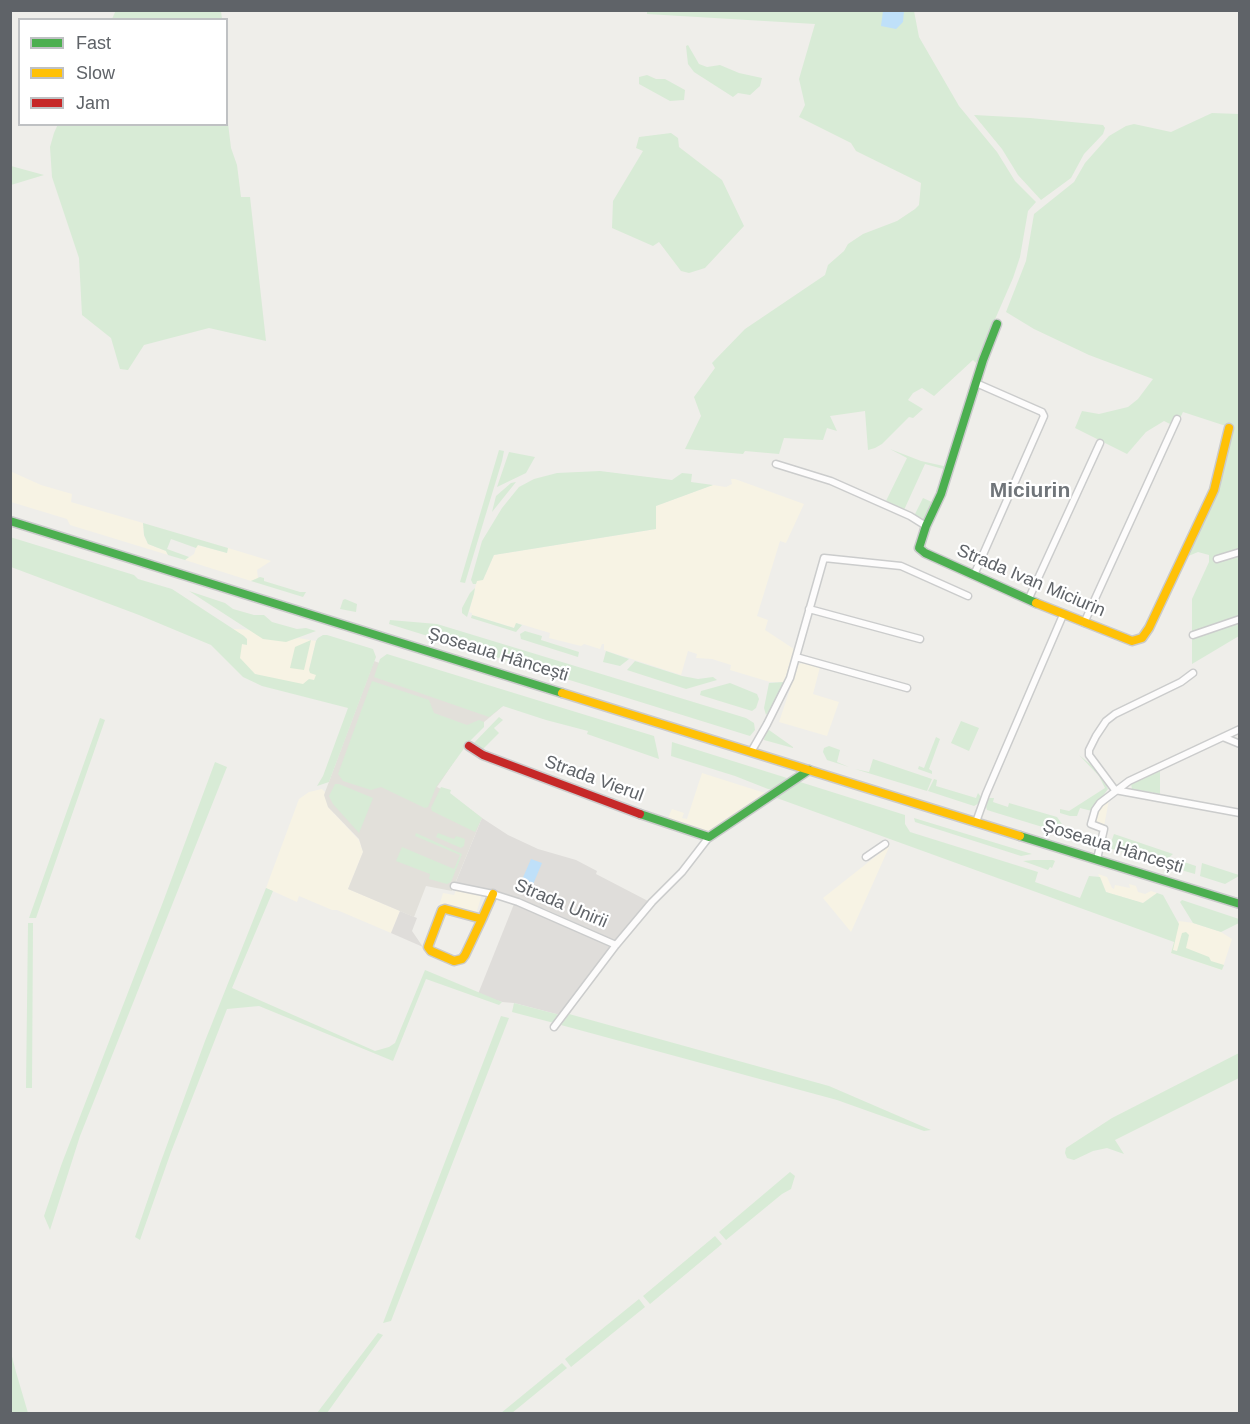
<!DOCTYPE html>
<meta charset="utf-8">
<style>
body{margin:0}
#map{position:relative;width:1250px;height:1424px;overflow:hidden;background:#efeeea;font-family:Arial,sans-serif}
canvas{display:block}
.frame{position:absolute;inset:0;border:12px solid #5f6368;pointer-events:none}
.legend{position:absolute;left:18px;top:18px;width:210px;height:108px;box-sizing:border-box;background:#fff;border:2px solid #bfc1c3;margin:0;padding:8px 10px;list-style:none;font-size:18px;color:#5f6368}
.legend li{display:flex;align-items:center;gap:12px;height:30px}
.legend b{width:30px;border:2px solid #bfc1c3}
</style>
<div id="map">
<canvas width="1250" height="1424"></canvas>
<div class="frame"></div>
<ul class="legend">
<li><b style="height:8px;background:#4caf50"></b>Fast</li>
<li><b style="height:8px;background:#ffc107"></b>Slow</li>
<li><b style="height:8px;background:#c62828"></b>Jam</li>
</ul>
</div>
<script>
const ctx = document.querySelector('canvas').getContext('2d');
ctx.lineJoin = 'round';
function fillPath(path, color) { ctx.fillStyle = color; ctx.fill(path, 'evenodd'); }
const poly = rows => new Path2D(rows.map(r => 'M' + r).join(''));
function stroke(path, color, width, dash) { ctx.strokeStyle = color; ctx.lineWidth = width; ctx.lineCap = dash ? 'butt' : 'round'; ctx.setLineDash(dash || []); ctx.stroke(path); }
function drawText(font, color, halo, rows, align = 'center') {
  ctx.font = font + ' Arial,sans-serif'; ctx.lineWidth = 4.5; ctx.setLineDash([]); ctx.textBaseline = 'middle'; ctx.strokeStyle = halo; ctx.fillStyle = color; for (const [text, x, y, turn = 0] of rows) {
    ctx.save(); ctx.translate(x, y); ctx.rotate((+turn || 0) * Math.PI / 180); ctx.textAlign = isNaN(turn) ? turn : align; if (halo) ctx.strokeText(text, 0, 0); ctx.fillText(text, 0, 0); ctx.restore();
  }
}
const commercial = poly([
 [10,471,41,485,72,494,71,502,143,523,144,536,148,544,166,551,168,555,70,525,67,519,11,502],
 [731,479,735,479,804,504,786,543,780,541,757,616,768,620,765,630,794,649,784,682,770,682,730,670,731,665,712,659,696,658,697,654,688,651,681,675,604,650,604,644,602,644,600,649,584,644,581,646,549,638,550,633,517,623,515,628,472,615,472,613,469,612,477,580,483,580,494,555,656,529,656,506,713,485,726,487,732,484],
 [197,545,227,553,228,548,271,561,257,570,258,578,251,581,185,560,194,554],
 [234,629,254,630,291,640,298,638,316,641,309,670,320,674,315,693,245,671,228,655],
 [802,663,820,667,813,694,839,702,827,736,779,722,798,665],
 [702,773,765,793,764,796,709,832,684,827,667,820,672,809,684,813,682,818,687,819],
 [322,789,325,792,328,807,359,840,363,852,348,889,400,911,391,933,337,910,332,910,299,896,297,902,266,888,299,799,309,792],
 [1109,800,1104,826,1094,823,1099,807],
 [890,845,874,881,851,932,823,898],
 [1098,874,1107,877,1112,888,1114,889,1115,885,1130,888,1129,884,1136,886,1138,892,1145,894,1151,891,1157,893,1143,903,1139,902,1106,892],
 [456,890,482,894,476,914,439,906,443,893,454,895],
 [1179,921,1193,923,1221,932,1232,939,1222,970,1171,953]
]);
const industrial = poly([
 [482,818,508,835,538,849,576,860,597,871,596,874,648,901,616,941,545,909,495,893,455,884],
 [514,904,612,947,560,1015,514,1003,502,1002,478,994],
 [400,911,417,918,412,931,423,947,391,933]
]);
const education = poly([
 [374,661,503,706,477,728,437,787,449,793,482,818,452,891,426,886,414,917,348,889,363,852,359,839,328,807,324,795]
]);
const green = poly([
 [116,10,221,11,222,19,112,19],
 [647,10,914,11,919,37,959,106,997,152,1015,181,1036,202,1028,211,1020,257,1013,278,976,363,973,360,934,396,922,388,913,393,908,400,923,409,913,418,909,417,882,444,875,448,868,450,865,411,830,416,837,431,827,428,823,440,784,438,779,454,745,451,743,454,685,449,701,416,694,397,715,368,712,363,745,329,825,275,828,265,844,251,848,244,863,234,897,221,915,209,919,205,921,183,856,151,851,143,799,117,805,105,799,79,815,24,647,14],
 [688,45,699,64,707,67,720,65,739,73,762,78,760,86,750,95,738,93,733,97,694,72,688,64,686,46],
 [647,75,656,79,665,79,685,90,684,100,670,101,639,84,639,77],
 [1212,113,1239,114,1239,636,1192,664,1192,599,1209,562,1209,555,1198,552,1186,557,1232,428,1183,412,1179,420,1172,425,1164,421,1146,432,1127,454,1075,428,1082,411,1099,414,1128,407,1138,399,1153,379,1089,355,1034,329,1006,312,1026,261,1034,214,1074,182,1085,163,1109,136,1126,126,1134,124,1171,132],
 [227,115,231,148,237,165,241,197,250,197,266,341,209,328,144,345,128,370,120,369,111,338,82,315,79,258,52,177,50,147,54,133,58,124,226,124],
 [974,115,1030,118,1103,125,1105,128,1103,134,1084,154,1071,178,1041,200,1018,175,1002,149],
 [671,133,678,138,679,147,722,180,744,226,705,268,689,273,681,271,659,242,653,246,612,228,613,201,643,151,636,148,639,137],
 [10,166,11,166,44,175,11,185],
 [890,449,921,461,948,467,947,470,925,464,904,510,886,501,907,458],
 [499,450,504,451,502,461,465,583,460,582],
 [509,452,535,457,526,473,497,487],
 [600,471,672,480,682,473,692,474,691,482,713,485,656,506,656,529,494,555,483,580,477,581,476,584,473,584,471,580,482,541,502,508,519,487,534,479,557,473],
 [516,482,492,512,496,496,511,483],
 [923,498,934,503,925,522,914,516],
 [143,523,228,548,227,553,198,545,196,548,171,539,167,549,189,557,185,560,168,555,166,551,148,544,144,535],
 [10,537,134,575,138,579,172,589,244,636,247,639,247,645,242,644,240,658,255,674,303,684,309,679,314,680,316,675,310,673,309,670,316,641,318,638,323,635,327,635,373,649,376,657,329,782,317,786,323,776,348,708,262,686,243,677,211,645,139,615,11,567],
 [260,577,264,578,264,581,300,592,306,592,303,597,251,581],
 [475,588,474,594,467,617,462,613,462,608,470,593],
 [189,591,225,603,233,609,254,615,264,615,272,622,297,629,306,628,316,631,286,642,263,639],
 [345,599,357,604,356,612,340,609,343,600],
 [472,615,514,628,516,623,522,625,516,632,471,618],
 [390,620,437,624,746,718,754,723,755,730,750,736,389,624],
 [525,631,542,636,541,640,579,652,578,657,521,639,520,634],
 [311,640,304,670,290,668,295,647],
 [606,651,629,659,620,666,603,662],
 [387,654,654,736,659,759,587,734,588,731,546,720,503,706,489,717,374,677,380,659],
 [635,661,682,676,698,679,713,677,717,680,686,689,627,670],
 [372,681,429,700,434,713,467,725,479,720,484,722,484,727,468,743,436,787,428,807,425,808,381,787,371,790,343,781,338,774],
 [784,682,771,708,766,715,764,708,769,683],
 [730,683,757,694,759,699,756,708,752,711,700,695,701,691],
 [499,717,503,720,494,728,499,733,483,749,484,752,471,746],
 [100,718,105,720,36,918,29,918],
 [961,721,979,728,969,751,951,743],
 [769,730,793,747,793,748,764,740,765,732],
 [936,737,940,739,929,769,932,771,932,774,918,769,919,766,924,768],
 [672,742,787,778,785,782,774,790,768,789,735,776,671,756],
 [829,746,840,750,837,762,849,767,827,760,823,752,824,748],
 [1079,755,1095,768,1102,777,1108,789,1092,811,1080,808,1077,816,1070,816,1060,813,1060,809,1069,811,1105,788,1099,776],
 [873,759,932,779,927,791,855,769,869,772],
 [215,762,227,767,80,1136,50,1230,44,1216,62,1163,163,902],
 [1160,770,1160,794,1132,789,1131,784],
 [934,779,937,780,936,786,976,798,978,793,981,797,981,802,974,806,928,791],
 [797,781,905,815,905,824,910,832,1038,872,1035,882,1080,898,1089,876,1100,877,1106,892,1143,903,1157,893,1163,895,1179,924,1173,950,1177,951,1182,933,1186,932,1189,935,1186,948,1209,957,1211,961,1224,965,1222,970,1171,953,1174,942,774,797],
 [335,784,339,784,373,798,359,833,333,804,329,796],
 [441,787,451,790,450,793,482,818,475,832,432,811,431,808],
 [988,798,994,798,993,802,1008,807,1009,803,1057,817,1064,827,1062,833,987,810,986,807],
 [914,818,1032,854,1021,856,915,822],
 [416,833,462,854,451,882,447,884,429,879,430,874,396,861,402,847,454,869,460,855,415,836],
 [438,833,454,839,456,836,465,839,464,846,461,848,436,837],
 [1114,834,1173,854,1162,864,1109,848],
 [1175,859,1196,866,1195,874,1167,866],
 [1034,860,1053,860,1055,861,1052,868,1050,867,1048,870,1023,861],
 [1202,863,1239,875,1239,876,1225,884,1200,876],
 [266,888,273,891,232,988,375,1051,389,1047,395,1043,425,970,502,1002,499,1005,426,979,393,1061,259,1006,227,1009,171,1152,140,1240,135,1237,160,1164,205,1041],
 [1182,900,1239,919,1239,923,1221,932,1193,923,1180,902],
 [28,923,33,923,32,1088,26,1088],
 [514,1003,560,1015,554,1023,512,1012],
 [569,1014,829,1086,931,1130,924,1131,837,1100,561,1025],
 [501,1016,509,1018,391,1321,383,1323],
 [1239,1053,1239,1078,1115,1140,1124,1154,1107,1148,1093,1151,1074,1160,1067,1158,1065,1153,1066,1148,1112,1118],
 [790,1172,795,1176,791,1189,782,1194,726,1240,719,1232],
 [715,1236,722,1244,650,1304,643,1296],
 [639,1299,645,1307,571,1367,565,1359],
 [378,1333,383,1335,327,1413,317,1413],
 [10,1349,16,1372,28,1413,11,1413],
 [562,1363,567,1368,512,1413,501,1413]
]);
const water = poly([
 [883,11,904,11,903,22,896,29,881,26],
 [531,859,542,863,529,894,518,889]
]);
const street = poly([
 [776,464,831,481,910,516,926,526],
 [1217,559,1240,552],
 [974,575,1044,416,1042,412,976,383],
 [1029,598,1100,443],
 [809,609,920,639],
 [1084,623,1177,419],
 [1193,635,1240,619],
 [796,657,907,688],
 [1193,673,1181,682,1115,714,1106,721,1096,736,1089,750,1089,755,1115,790,1240,813],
 [1223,737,1240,744],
 [751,752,767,724,790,678,824,558,901,566,968,596],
 [976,822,986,794,1063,615],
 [866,857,885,844],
 [1097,859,1104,829,1091,824,1095,810,1100,803,1129,781,1240,729],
 [454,886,493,894,518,902,616,945],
 [554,1027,616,945,652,902,682,872,709,837]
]);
const fast = poly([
 [997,324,983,360,941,494,926,526,919,548,925,553,1036,603],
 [10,521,562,693],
 [640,814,709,837,809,770],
 [1020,836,1240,904]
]);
const slow = poly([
 [1036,603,1132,641,1142,638,1149,628,1214,490,1229,428],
 [562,693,1020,836],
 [482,919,445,909,442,910,428,947,431,951,454,961,462,959,465,955,482,919,493,894]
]);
const jam = poly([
 [469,746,483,755,640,814]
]);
const streetNames = [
 ["Strada Ivan Miciurin",1031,581,23],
 ["Șoseaua Hâncești",498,655,17],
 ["Strada Vierul",594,779,20],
 ["Șoseaua Hâncești",1113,847,17],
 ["Strada Unirii",561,904,23]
];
const quarterNames = [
 ["Miciurin",1030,491]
];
fillPath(commercial, '#f7f3e4');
fillPath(industrial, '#dfddda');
fillPath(education, '#e2e0da');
fillPath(green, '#d8ebd6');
fillPath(water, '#bfe0f9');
stroke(street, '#cbcccc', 9);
stroke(fast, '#cacacb', 11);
stroke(slow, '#cacacb', 11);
stroke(jam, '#cacacb', 11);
stroke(street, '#fdfcfc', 6);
stroke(fast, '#4caf50', 8);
stroke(slow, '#ffc107', 8);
stroke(jam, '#c62828', 8);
drawText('18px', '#5f6368', '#fff', streetNames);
drawText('bold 21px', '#70757a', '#fff', quarterNames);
</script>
